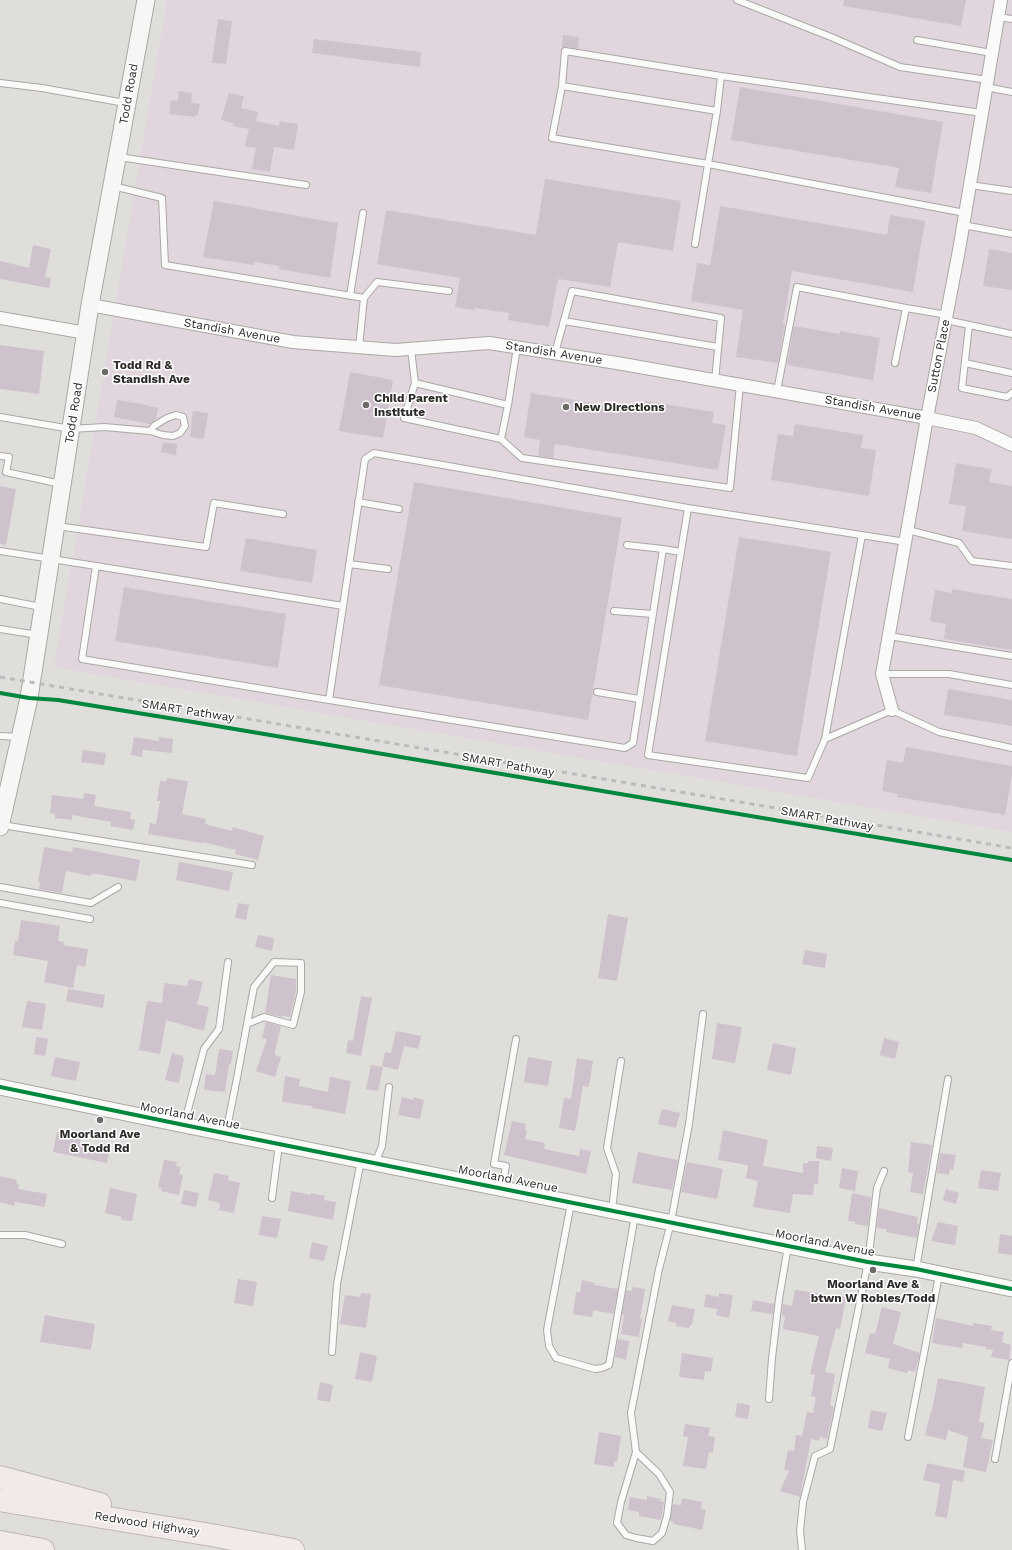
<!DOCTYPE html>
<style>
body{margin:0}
canvas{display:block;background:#e0deda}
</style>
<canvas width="1012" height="1550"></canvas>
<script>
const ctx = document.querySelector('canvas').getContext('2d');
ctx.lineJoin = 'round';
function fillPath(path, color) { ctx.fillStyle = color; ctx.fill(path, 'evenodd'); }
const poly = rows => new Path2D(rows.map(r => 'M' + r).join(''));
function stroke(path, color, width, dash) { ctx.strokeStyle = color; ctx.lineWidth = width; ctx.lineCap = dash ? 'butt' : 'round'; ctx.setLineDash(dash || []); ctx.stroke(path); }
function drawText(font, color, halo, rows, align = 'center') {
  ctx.font = font + ' "Work Sans",sans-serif'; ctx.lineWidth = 3; ctx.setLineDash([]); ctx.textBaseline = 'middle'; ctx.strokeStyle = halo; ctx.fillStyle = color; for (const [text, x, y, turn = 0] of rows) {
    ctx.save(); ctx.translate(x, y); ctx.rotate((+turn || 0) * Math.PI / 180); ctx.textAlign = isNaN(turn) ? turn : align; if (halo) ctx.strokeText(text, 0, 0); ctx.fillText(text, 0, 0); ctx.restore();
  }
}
const industrial = poly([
 [167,0,1012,0,1012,832,54,667]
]);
const building = poly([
 [844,0,966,0,961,26,843,6],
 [218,19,232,21,226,64,212,63],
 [563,35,579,37,578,49,566,47,562,48],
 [314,39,421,52,420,67,312,53],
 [740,87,943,122,931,193,895,187,899,168,731,140],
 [179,91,192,93,191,103,200,104,198,115,196,115,195,117,169,114,171,100,178,101],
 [229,93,244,96,241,108,258,112,256,121,279,126,280,121,298,124,294,150,274,147,270,172,252,169,256,148,245,146,249,129,233,126,233,123,221,120],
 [545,179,681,201,673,251,618,242,610,287,558,279,549,327,508,320,509,313,475,308,474,310,455,307,460,278,377,264,386,210,536,235],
 [214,201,338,223,330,278,279,269,279,266,255,262,254,265,203,257],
 [720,206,887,235,890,215,925,221,913,292,792,271,783,324,785,324,778,363,736,357,743,310,691,301,697,263,710,265],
 [33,245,51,249,45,277,51,278,49,288,0,279,0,261,29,268],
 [989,249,1012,253,1012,290,983,286],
 [794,326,840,334,840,331,880,338,873,380,787,365],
 [0,345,44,351,39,394,0,389],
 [350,372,393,380,383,438,339,431],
 [531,393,643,411,645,401,714,412,712,423,726,425,718,470,555,444,553,458,538,456,540,440,524,437],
 [117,400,148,405,148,406,158,408,156,419,150,424,114,417],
 [193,411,208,413,204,439,190,437],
 [795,424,863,435,861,448,876,450,869,496,771,480,778,434,793,436],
 [163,442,177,444,176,455,161,452],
 [956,463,992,469,989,482,1012,486,1012,539,962,531,966,506,949,504],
 [414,482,622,518,588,720,379,685],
 [0,486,16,489,6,545,0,544],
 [739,537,831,552,797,756,705,741],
 [246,538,317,550,312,583,240,571],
 [124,587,286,614,278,668,115,641],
 [952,589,1012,599,1012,650,944,639,946,624,930,621,935,590,952,593],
 [948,689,1012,700,1012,726,944,715],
 [134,737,159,741,159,737,173,739,172,753,143,750,142,757,131,755],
 [906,747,1012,766,1012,774,1005,815,897,797,898,794,882,791,887,760,903,763],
 [83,750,106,753,104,765,81,762],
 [167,778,188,781,182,814,206,819,205,824,232,831,233,827,264,836,258,860,235,854,236,850,202,842,202,843,148,834,150,823,156,824,160,801,157,801,160,781,166,782],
 [84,793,96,795,94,806,131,812,130,819,135,820,133,830,110,826,111,822,72,815,72,820,55,818,55,814,50,813,52,795,83,799],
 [44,847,72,852,73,847,140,860,136,881,92,873,91,876,66,871,62,893,39,889,40,882,38,882],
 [179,862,233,872,229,891,176,880],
 [238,903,249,905,246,920,235,918],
 [608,914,628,918,617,981,598,978],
 [21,920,60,926,58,941,64,942,63,945,88,949,85,967,77,965,73,988,44,982,48,961,13,955,15,941,18,941],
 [258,935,274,938,272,951,255,947],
 [805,950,827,954,825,968,802,964],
 [271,975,296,979,296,991,290,1017,283,1016,282,1017,265,1013],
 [189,979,203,982,197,1004,209,1007,204,1031,166,1020,160,1054,139,1050,147,1001,162,1003,164,983,187,986],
 [68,989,105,995,103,1008,66,1001],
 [361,996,372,998,361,1056,346,1053,348,1040,353,1041],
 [27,1001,46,1004,42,1030,22,1027],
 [266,1022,281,1026,275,1052,275,1055,281,1057,275,1077,256,1071,267,1039,262,1038],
 [717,1023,742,1027,735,1063,712,1059],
 [396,1031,421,1036,418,1049,404,1046,398,1070,382,1066,385,1052,391,1053],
 [36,1037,48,1039,45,1056,34,1054],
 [884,1038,899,1042,895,1059,880,1055],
 [773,1043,796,1048,791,1075,767,1070],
 [219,1049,233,1051,231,1064,229,1064,225,1092,204,1090,206,1074,215,1075],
 [172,1053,183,1056,183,1058,184,1058,179,1083,165,1080],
 [55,1057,80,1062,76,1081,51,1076],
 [528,1057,552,1061,548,1086,524,1082],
 [577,1058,593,1061,589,1087,583,1086,575,1131,559,1128,564,1098,571,1099],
 [371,1065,383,1067,378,1091,366,1089],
 [285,1076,300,1079,299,1086,328,1092,330,1077,351,1081,345,1114,312,1108,312,1106,282,1102],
 [402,1097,413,1100,413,1097,424,1100,420,1119,398,1115],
 [662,1109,680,1113,676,1128,658,1124],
 [512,1121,526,1124,525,1130,527,1131,525,1139,545,1143,544,1149,579,1156,580,1149,591,1151,586,1174,504,1155],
 [723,1130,768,1140,763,1166,803,1173,803,1163,808,1163,808,1161,819,1161,818,1184,814,1184,813,1195,793,1194,790,1213,753,1207,758,1181,746,1178,748,1166,747,1165,718,1160],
 [57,1132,81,1137,80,1143,110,1150,107,1163,53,1152],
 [911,1142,932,1145,923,1194,910,1192,913,1173,908,1172],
 [817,1146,833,1148,831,1161,816,1158],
 [638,1152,678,1160,672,1190,632,1183],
 [940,1153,956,1155,953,1170,950,1169,949,1175,937,1173],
 [164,1160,177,1162,176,1166,181,1167,179,1174,183,1175,179,1195,161,1191,162,1188,158,1187],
 [687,1162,723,1169,717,1199,681,1192],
 [842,1168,858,1171,855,1191,839,1188],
 [981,1170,1001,1173,998,1191,978,1188],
 [214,1173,229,1176,228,1180,240,1183,234,1213,219,1210,220,1203,208,1200],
 [0,1176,17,1180,16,1183,19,1184,18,1189,47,1194,45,1207,15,1202,14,1206,0,1202],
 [110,1188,137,1194,132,1221,121,1220,121,1217,105,1213],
 [946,1189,959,1193,956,1204,943,1200],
 [184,1190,199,1193,196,1207,181,1204],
 [291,1191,311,1195,311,1193,325,1196,324,1200,336,1202,333,1220,288,1211],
 [852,1193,871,1197,868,1226,855,1224,855,1222,848,1221],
 [879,1208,918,1217,917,1224,919,1224,917,1238,886,1232,886,1229,877,1228],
 [262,1216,281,1219,277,1238,259,1235],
 [938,1222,958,1226,955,1245,931,1241],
 [1000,1234,1012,1236,1012,1255,998,1253],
 [312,1242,328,1246,324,1261,309,1258],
 [238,1279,257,1282,253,1306,234,1303],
 [582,1280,595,1283,594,1285,618,1289,613,1314,593,1310,592,1317,573,1314,576,1292,580,1293],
 [633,1287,645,1289,640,1319,642,1319,639,1337,621,1334,624,1315,622,1315,626,1290,632,1291],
 [795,1290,846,1297,840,1329,836,1328,825,1372,835,1374,830,1406,834,1407,827,1439,820,1437,819,1441,811,1439,800,1497,780,1491,789,1471,784,1470,788,1450,794,1451,796,1435,802,1436,807,1412,813,1413,816,1397,811,1396,815,1375,810,1374,819,1336,783,1329,785,1316,782,1315,783,1304,792,1306],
 [361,1293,371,1294,366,1328,340,1324,345,1295,360,1297],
 [719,1293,733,1295,729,1318,716,1315,717,1309,704,1307,706,1294,719,1297],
 [753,1300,774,1304,773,1314,751,1311],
 [672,1305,695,1309,692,1325,690,1325,689,1328,676,1326,676,1323,668,1321],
 [882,1307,901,1312,893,1344,920,1353,915,1372,908,1370,907,1373,888,1368,890,1359,865,1353,870,1333,875,1334],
 [45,1315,95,1324,91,1350,40,1342],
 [936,1318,973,1326,973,1323,992,1326,991,1330,1004,1332,1002,1342,1011,1345,1009,1360,991,1357,993,1350,986,1349,986,1347,963,1343,962,1348,932,1343],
 [618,1339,629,1341,626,1360,615,1357],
 [360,1352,377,1356,372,1382,355,1379],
 [682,1353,713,1358,711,1372,705,1371,704,1380,679,1377],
 [938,1378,985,1387,979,1422,985,1423,981,1438,993,1440,986,1472,963,1467,968,1437,948,1430,946,1440,925,1435,931,1411,932,1411],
 [320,1382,333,1385,330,1402,317,1400],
 [737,1403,750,1405,748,1419,735,1417],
 [871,1410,887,1413,882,1431,868,1428],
 [685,1424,710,1428,708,1436,715,1437,713,1453,709,1452,706,1469,683,1466,688,1437,683,1436],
 [599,1432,621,1436,617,1462,614,1461,614,1467,594,1464],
 [927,1463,965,1471,963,1482,953,1480,947,1518,935,1516,940,1484,923,1480],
 [647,1496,661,1499,660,1501,664,1502,661,1520,639,1516,639,1512,628,1510,630,1497,647,1500],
 [682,1498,702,1502,701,1509,706,1510,702,1530,673,1524,674,1522,670,1521,673,1504,681,1505]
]);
const service = poly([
 [737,0,831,37,900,67,988,80],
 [998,17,1012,19],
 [917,40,992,53],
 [721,76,982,113],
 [0,83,42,88,125,103],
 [562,86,717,111,708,164,552,138,562,86],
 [562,86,565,51,721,76,717,111],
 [986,87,1012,92],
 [119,157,306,185],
 [970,185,1012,191],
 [113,186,162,198,165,265,364,298,359,347],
 [963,225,1012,234],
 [695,244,708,164,965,213],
 [350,296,363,213],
 [364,298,377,282,449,291],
 [946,320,1012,334],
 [564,321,718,347],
 [969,325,962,388,1007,397,1012,393],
 [411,349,415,383,508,405,501,439,404,418,415,383],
 [555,353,572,291,721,318,715,381],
 [895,363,906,308,947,315],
 [965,363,1012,373],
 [777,391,797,287,906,308],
 [508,405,517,347],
 [0,417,71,429,104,427,150,431,163,435,173,436,180,433,185,426,183,417,176,415,167,418,154,426,150,431],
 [501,439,522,458,730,488,740,385],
 [0,456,9,457,6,472,61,484],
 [358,502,399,509],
 [57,526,206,547,214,503,283,514],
 [908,530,959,543,972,561,1012,566],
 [862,535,825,739,808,778,648,755,688,508,906,542],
 [627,545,663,549],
 [0,551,96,566,82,659,329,700],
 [681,552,663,549,633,743,625,748,329,700,365,459,374,453,688,508],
 [349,564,388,569],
 [96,566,343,606],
 [0,599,41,607],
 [614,611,653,614],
 [0,629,38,635],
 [889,636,1012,656],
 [882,674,949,674,1012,685],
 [597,692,639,699],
 [0,736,19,737],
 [825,739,892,710,939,732,1012,748],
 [2,825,252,865],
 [0,887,91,903,118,887],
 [0,903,90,919],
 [184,1125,204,1049,219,1029,228,962],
 [226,1133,237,1078,247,1024,254,987,274,962,301,963,301,992,293,1025,264,1017,247,1024],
 [375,1163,382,1146,389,1087],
 [502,1188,506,1166,494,1164,516,1039],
 [272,1198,279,1144],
 [571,1203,547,1330,549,1346,556,1358,595,1369,602,1368,609,1365,635,1215],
 [612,1211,616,1174,607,1148,621,1061],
 [0,1235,25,1235,62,1244],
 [916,1269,948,1079],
 [332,1352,337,1284,361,1160],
 [769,1399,772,1358,779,1299,788,1246],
 [908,1437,939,1275],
 [636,1452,659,1474,670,1492,667,1516,662,1533,653,1541,636,1538,626,1535,617,1523,621,1502,636,1452,631,1413,659,1269,671,1222,689,1124,703,1014],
 [995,1459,1012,1363],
 [802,1550,800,1531,803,1502,815,1456,830,1449,868,1262,877,1188,884,1171]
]);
const minor = poly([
 [90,305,293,342,395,350,489,343,617,363,927,418,976,428,1012,445],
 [0,318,86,333],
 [892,710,882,674,927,418,959,250,1001,0]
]);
const tertiary = poly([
 [0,1087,184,1125,868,1262,916,1269,1012,1289]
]);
const secondary = poly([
 [0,827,29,698,90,305,146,0]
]);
const motorway = poly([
 [0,1477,100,1504],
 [0,1500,211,1535,293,1550],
 [0,1542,43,1550]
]);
const rail = poly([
 [0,677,1012,848]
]);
const cycleway = poly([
 [0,693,29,698,58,700,193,722,1012,860],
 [0,1087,184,1125,868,1262,916,1269,1012,1289]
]);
const markers = [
 [105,372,4,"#6c6966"],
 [366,405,4,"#6c6966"],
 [566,407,4,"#6c6966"],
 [100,1120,4,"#6c6966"],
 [873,1270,4,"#6c6966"]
];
const streetNames = [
 ["Todd Road",129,94,-80],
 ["Standish Avenue",232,331,10],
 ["Standish Avenue",554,353,9],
 ["Sutton Place",939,356,-79],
 ["Standish Avenue",873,408,10],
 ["Todd Road",74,413,-81],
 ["SMART Pathway",188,711,9],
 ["SMART Pathway",508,765,10],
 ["SMART Pathway",827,819,10],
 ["Moorland Avenue",190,1116,11],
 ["Moorland Avenue",508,1179,11],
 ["Moorland Avenue",825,1243,11],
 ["Redwood Highway",147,1524,9]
];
const poiNames = [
 ["Todd Rd &",113,365],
 ["Standish Ave",113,379],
 ["Child Parent",374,398],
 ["Institute",374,412],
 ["New Directions",574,407],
 ["Moorland Ave",100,1134,"center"],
 ["& Todd Rd",100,1148,"center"],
 ["Moorland Ave &",873,1284,"center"],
 ["btwn W Robles/Todd",873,1298,"center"]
];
fillPath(industrial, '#e1d6dd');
fillPath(building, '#cec2cc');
stroke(service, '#aaa8a5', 8);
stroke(minor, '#aaa8a5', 14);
stroke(tertiary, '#aaa8a5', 17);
stroke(secondary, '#aaa8a5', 19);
stroke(motorway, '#beb6b2', 24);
stroke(service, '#fafaf9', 6);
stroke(minor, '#fafaf9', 12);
stroke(tertiary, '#fafaf9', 15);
stroke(secondary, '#f8f6f4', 17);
stroke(motorway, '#f1eae8', 22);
stroke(rail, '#bcbbbb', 3, [5, 5]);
stroke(cycleway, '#00873e', 4);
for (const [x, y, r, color] of markers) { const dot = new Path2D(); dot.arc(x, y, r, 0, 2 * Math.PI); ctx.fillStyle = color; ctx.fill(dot); stroke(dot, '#fff', 1.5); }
drawText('12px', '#2d2a27', '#fff', streetNames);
drawText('bold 12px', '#2d2a27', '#fff', poiNames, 'left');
</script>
